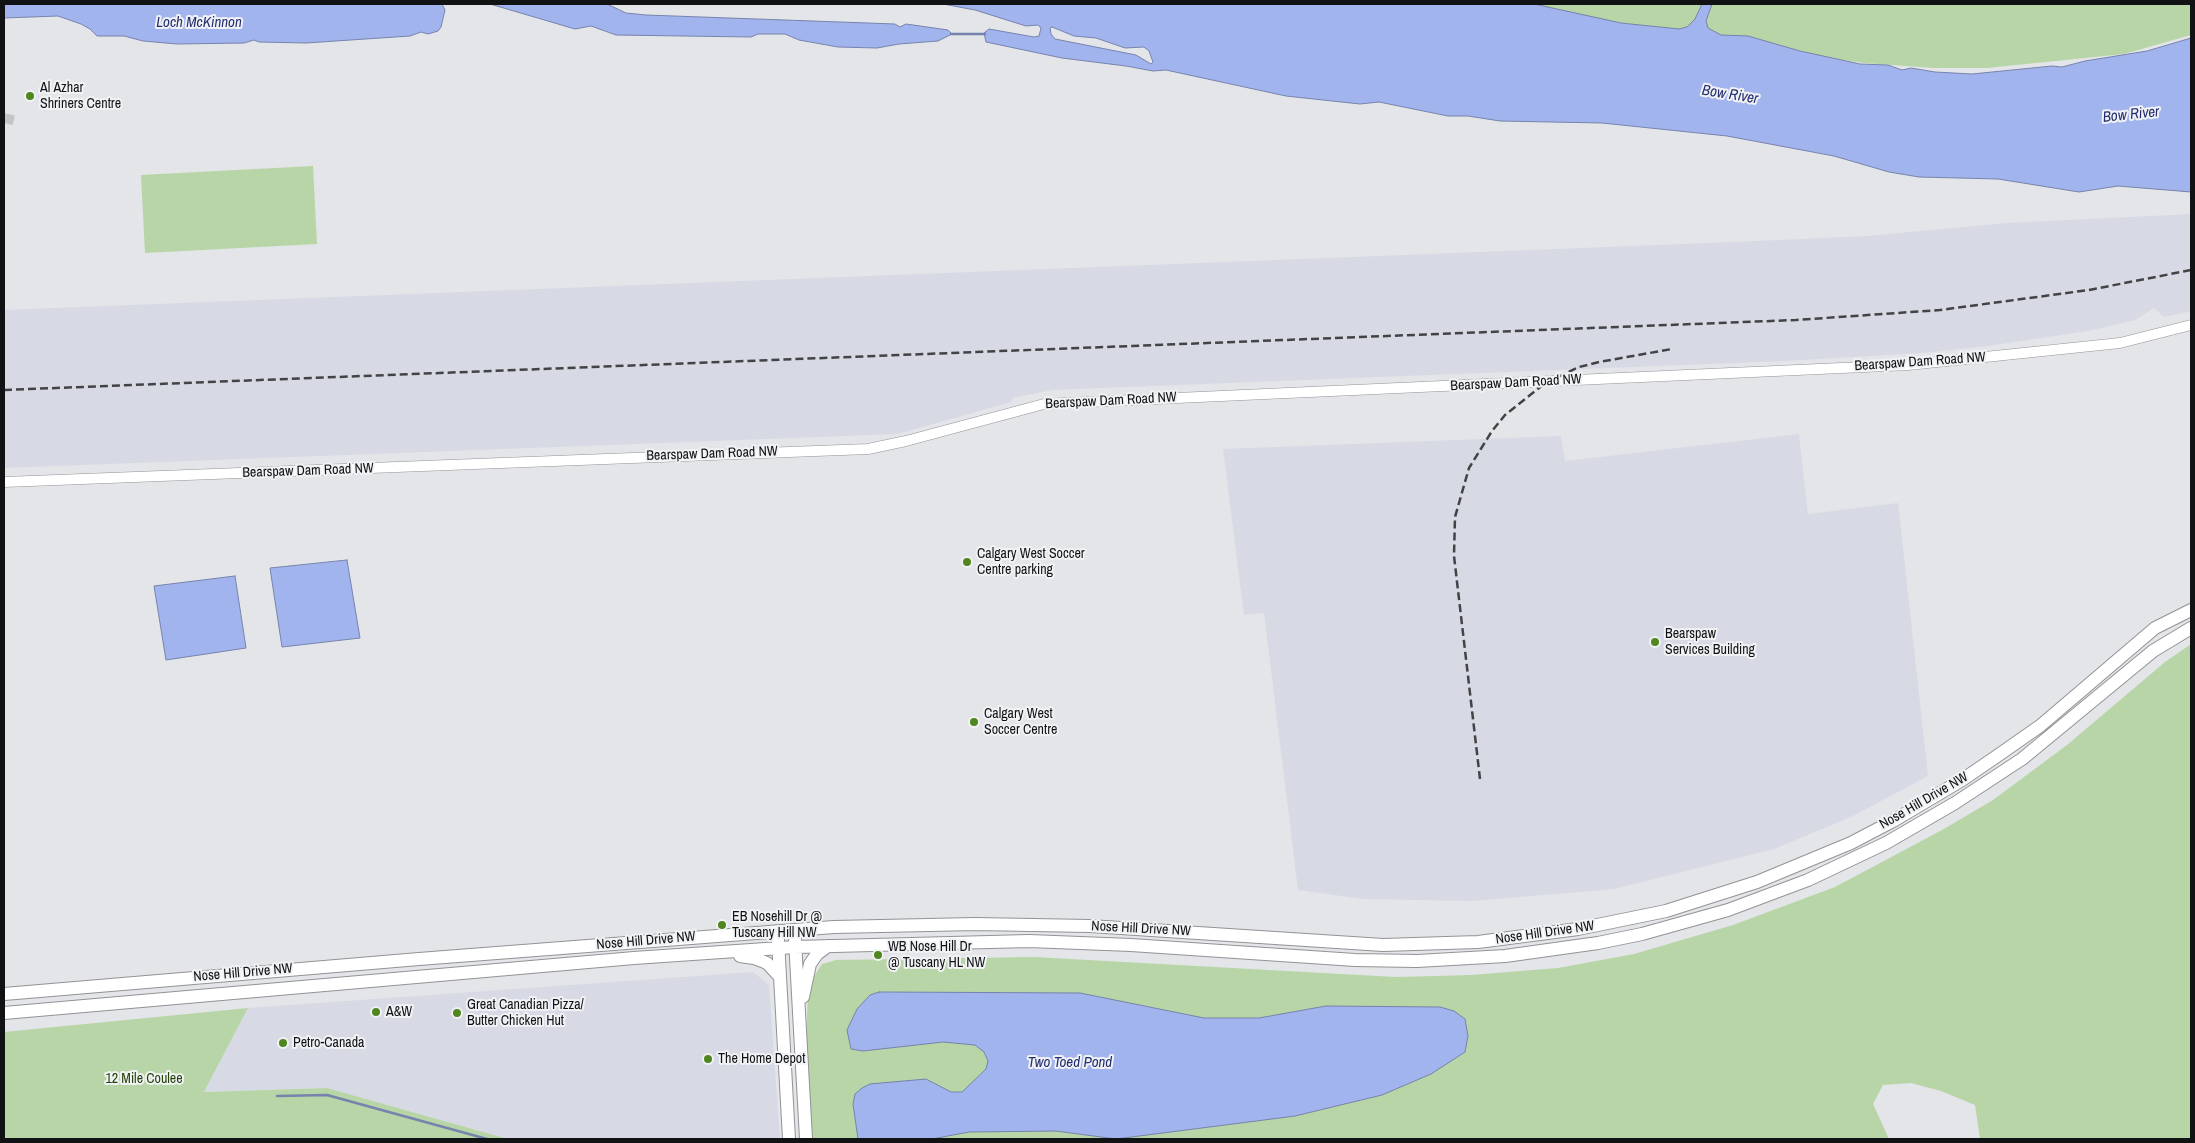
<!DOCTYPE html>
<style>
body{margin:0}
#map{position:relative;width:2195px;height:1143px;overflow:hidden;background:#e3e5e8;font-family:"Archivo Narrow",sans-serif}
canvas{display:block}
.frame{position:absolute;inset:0;border:5px solid #111213;pointer-events:none}
</style>
<div id="map">
<canvas width="2195" height="1143"></canvas>
<div class="frame"></div>
</div>
<script>
const ctx = document.querySelector('canvas').getContext('2d');
ctx.lineJoin = 'round';
function fillPath(path, color) { ctx.fillStyle = color; ctx.fill(path, 'evenodd'); }
const poly = rows => new Path2D(rows.map(r => 'M' + r).join(''));
function stroke(path, color, width, dash) { ctx.strokeStyle = color; ctx.lineWidth = width; ctx.lineCap = dash ? 'butt' : 'round'; ctx.setLineDash(dash || []); ctx.stroke(path); }
function drawText(font, color, halo, rows, align = 'center') {
  ctx.font = font + ' "Archivo Narrow",sans-serif'; ctx.lineWidth = 4; ctx.setLineDash([]); ctx.textBaseline = 'middle'; ctx.strokeStyle = halo; ctx.fillStyle = color; for (const [text, x, y, turn = 0] of rows) {
    ctx.save(); ctx.translate(x, y); ctx.rotate((+turn || 0) * Math.PI / 180); ctx.textAlign = isNaN(turn) ? turn : align; if (halo) ctx.strokeText(text, 0, 0); ctx.fillText(text, 0, 0); ctx.restore();
  }
}
const built = poly([
 [2191,214,2191,311,2164,317,2154,308,2135,320,2088,331,1988,346,1923,353,1784,361,1052,390,1013,398,1011,402,898,434,4,468,4,310,1734,242,1867,236,2007,223],
 [1799,434,1808,514,1898,503,1928,776,1851,817,1774,849,1614,889,1473,901,1363,899,1298,890,1264,613,1244,615,1223,449,1561,436,1565,461],
 [753,972,769,985,780,1139,508,1139,327,1088,204,1092,248,1008]
]);
const green = poly([
 [1447,4,2191,4,2191,35,2124,54,1987,68,1933,68,1865,63,1615,30],
 [313,166,317,244,145,253,141,175],
 [2191,644,2191,1139,1980,1139,1975,1105,1941,1091,1911,1083,1883,1085,1873,1104,1889,1139,811,1139,806,1055,808,986,822,964,836,960,1034,957,1396,977,1471,975,1558,968,1634,954,1733,925,1835,887,1942,830,1993,800,2067,745,2165,662],
 [248,1008,204,1092,327,1088,508,1139,4,1139,4,1032]
]);
const water = poly([
 [4,4,442,4,445,10,441,27,438,31,428,34,421,32,410,36,306,43,259,42,254,40,244,43,177,44,143,41,124,36,97,36,90,29,81,24,58,16,4,18,4,4],
 [490,4,607,4,626,13,646,15,895,24,900,27,906,24,948,30,952,34,938,41,899,44,877,48,838,47,799,40,785,34,758,34,751,37,616,35,591,26,575,29,490,4],
 [943,4,1534,4,1621,23,1679,29,1687,27,1695,19,1702,4,1712,4,1706,21,1708,28,1721,35,1748,36,1800,51,1860,64,1888,65,1902,70,1911,68,1935,72,1972,74,2052,66,2062,67,2085,61,2147,51,2191,38,2191,192,2118,186,2079,192,1998,179,1919,177,1889,172,1834,156,1727,136,1602,123,1500,121,1468,116,1448,116,1379,102,1360,104,1286,96,1166,70,1153,71,1126,66,1062,58,986,42,984,33,989,29,1034,37,1039,36,1041,28,1038,25,1026,26,975,10,943,4],
 [1052,27,1074,36,1096,38,1125,48,1144,47,1149,51,1153,62,1151,64,1136,55,1055,39,1051,34,1050,28,1052,27],
 [347,560,360,638,282,647,270,568,347,560],
 [235,576,246,648,166,660,154,586,235,576],
 [879,992,1080,993,1204,1018,1259,1018,1326,1006,1440,1007,1454,1011,1465,1019,1468,1036,1465,1052,1431,1074,1382,1095,1295,1116,1116,1139,1056,1131,969,1132,932,1139,858,1139,853,1104,855,1094,862,1088,870,1084,926,1079,951,1092,962,1092,986,1069,988,1061,984,1052,975,1045,943,1042,863,1051,851,1049,847,1030,857,1009,870,995,879,992]
]);
const stream = poly([
 [951,34,985,34],
 [277,1096,327,1095,487,1139]
]);
const minorTunnel = poly([
 [4,118,17,121]
]);
const minor = poly([
 [4,482,868,449,906,441,1044,404,1908,365,2120,343,2191,325]
]);
const tertiary = poly([
 [778,940,789,1139],
 [795,940,806,1139],
 [740,956,754,958,767,963,780,977],
 [4,994,419,959,834,927,975,924,1090,926,1383,945,1478,942,1578,929,1666,911,1757,882,1851,843,1893,821,1962,780,2000,754,2040,726,2155,628,2191,610],
 [803,997,810,964,817,954,828,946],
 [4,1013,634,958,795,947,1029,941,1131,945,1355,960,1417,961,1505,956,1598,943,1642,934,1728,910,1808,880,1886,843,1955,803,2022,759,2153,651,2191,628]
]);
const rail = poly([
 [4,390,1796,320,1940,310,2089,290,2191,270],
 [1480,779,1454,556,1455,517,1469,468,1492,431,1505,415,1544,384,1579,367,1599,362,1672,349]
]);
const markers = [
 [30,96,5,"#4f861f"],
 [967,562,5,"#4f861f"],
 [1655,642,5,"#4f861f"],
 [974,722,5,"#4f861f"],
 [722,925,5,"#4f861f"],
 [878,955,5,"#4f861f"],
 [376,1012,5,"#4f861f"],
 [457,1013,5,"#4f861f"],
 [283,1043,5,"#4f861f"],
 [708,1059,5,"#4f861f"]
];
const poiNames = [
 ["Al Azhar",40,88],
 ["Shriners Centre",40,104],
 ["Calgary West Soccer",977,554],
 ["Centre parking",977,570],
 ["Bearspaw",1665,634],
 ["Services Building",1665,650],
 ["Calgary West",984,714],
 ["Soccer Centre",984,730],
 ["EB Nosehill Dr @",732,917],
 ["Tuscany Hill NW",732,933],
 ["WB Nose Hill Dr",888,947],
 ["@ Tuscany HL NW",888,963],
 ["Great Canadian Pizza/",467,1005],
 ["Butter Chicken Hut",467,1021],
 ["A&W",386,1012],
 ["Petro-Canada",293,1043],
 ["The Home Depot",718,1059]
];
const streetNames = [
 ["Bearspaw Dam Road NW",1920,362,-4],
 ["Bearspaw Dam Road NW",1516,383,-3],
 ["Bearspaw Dam Road NW",1111,401,-3],
 ["Bearspaw Dam Road NW",712,454,-2],
 ["Bearspaw Dam Road NW",308,471,-2],
 ["Nose Hill Drive NW",1924,801,-30],
 ["Nose Hill Drive NW",1141,929,3],
 ["Nose Hill Drive NW",1545,933,-8],
 ["Nose Hill Drive NW",646,941,-5],
 ["Nose Hill Drive NW",243,973,-5]
];
const parkNames = [
 ["12 Mile Coulee",144,1079]
];
const waterNames = [
 ["Loch McKinnon",199,23],
 ["Bow River",1730,95,9],
 ["Bow River",2131,115,-6],
 ["Two Toed Pond",1070,1063]
];
fillPath(built, '#d7dae5');
fillPath(green, '#b8d5a7');
fillPath(water, '#a2b4ed');
stroke(water, '#7683ac', 1);
stroke(stream, '#7683ac', 2.5);
stroke(minorTunnel, '#c4c5c8', 10, [10, 5]);
stroke(minor, '#929396', 11);
stroke(tertiary, '#929396', 14);
stroke(minor, '#fff', 10);
stroke(tertiary, '#fff', 12);
stroke(rail, '#424345', 2.5, [8, 4]);
for (const [x, y, r, color] of markers) { const dot = new Path2D(); dot.arc(x, y, r, 0, 2 * Math.PI); ctx.fillStyle = color; ctx.fill(dot); stroke(dot, '#f1f2f5', 2); }
drawText('14px', '#111213', '#f1f2f5', poiNames, 'left');
drawText('14px', '#111213', '#f1f2f5', streetNames);
drawText('14px', '#244308', '#f1f2f5', parkNames);
drawText('italic 15px', '#232f71', '#f1f2f5', waterNames);
</script>
